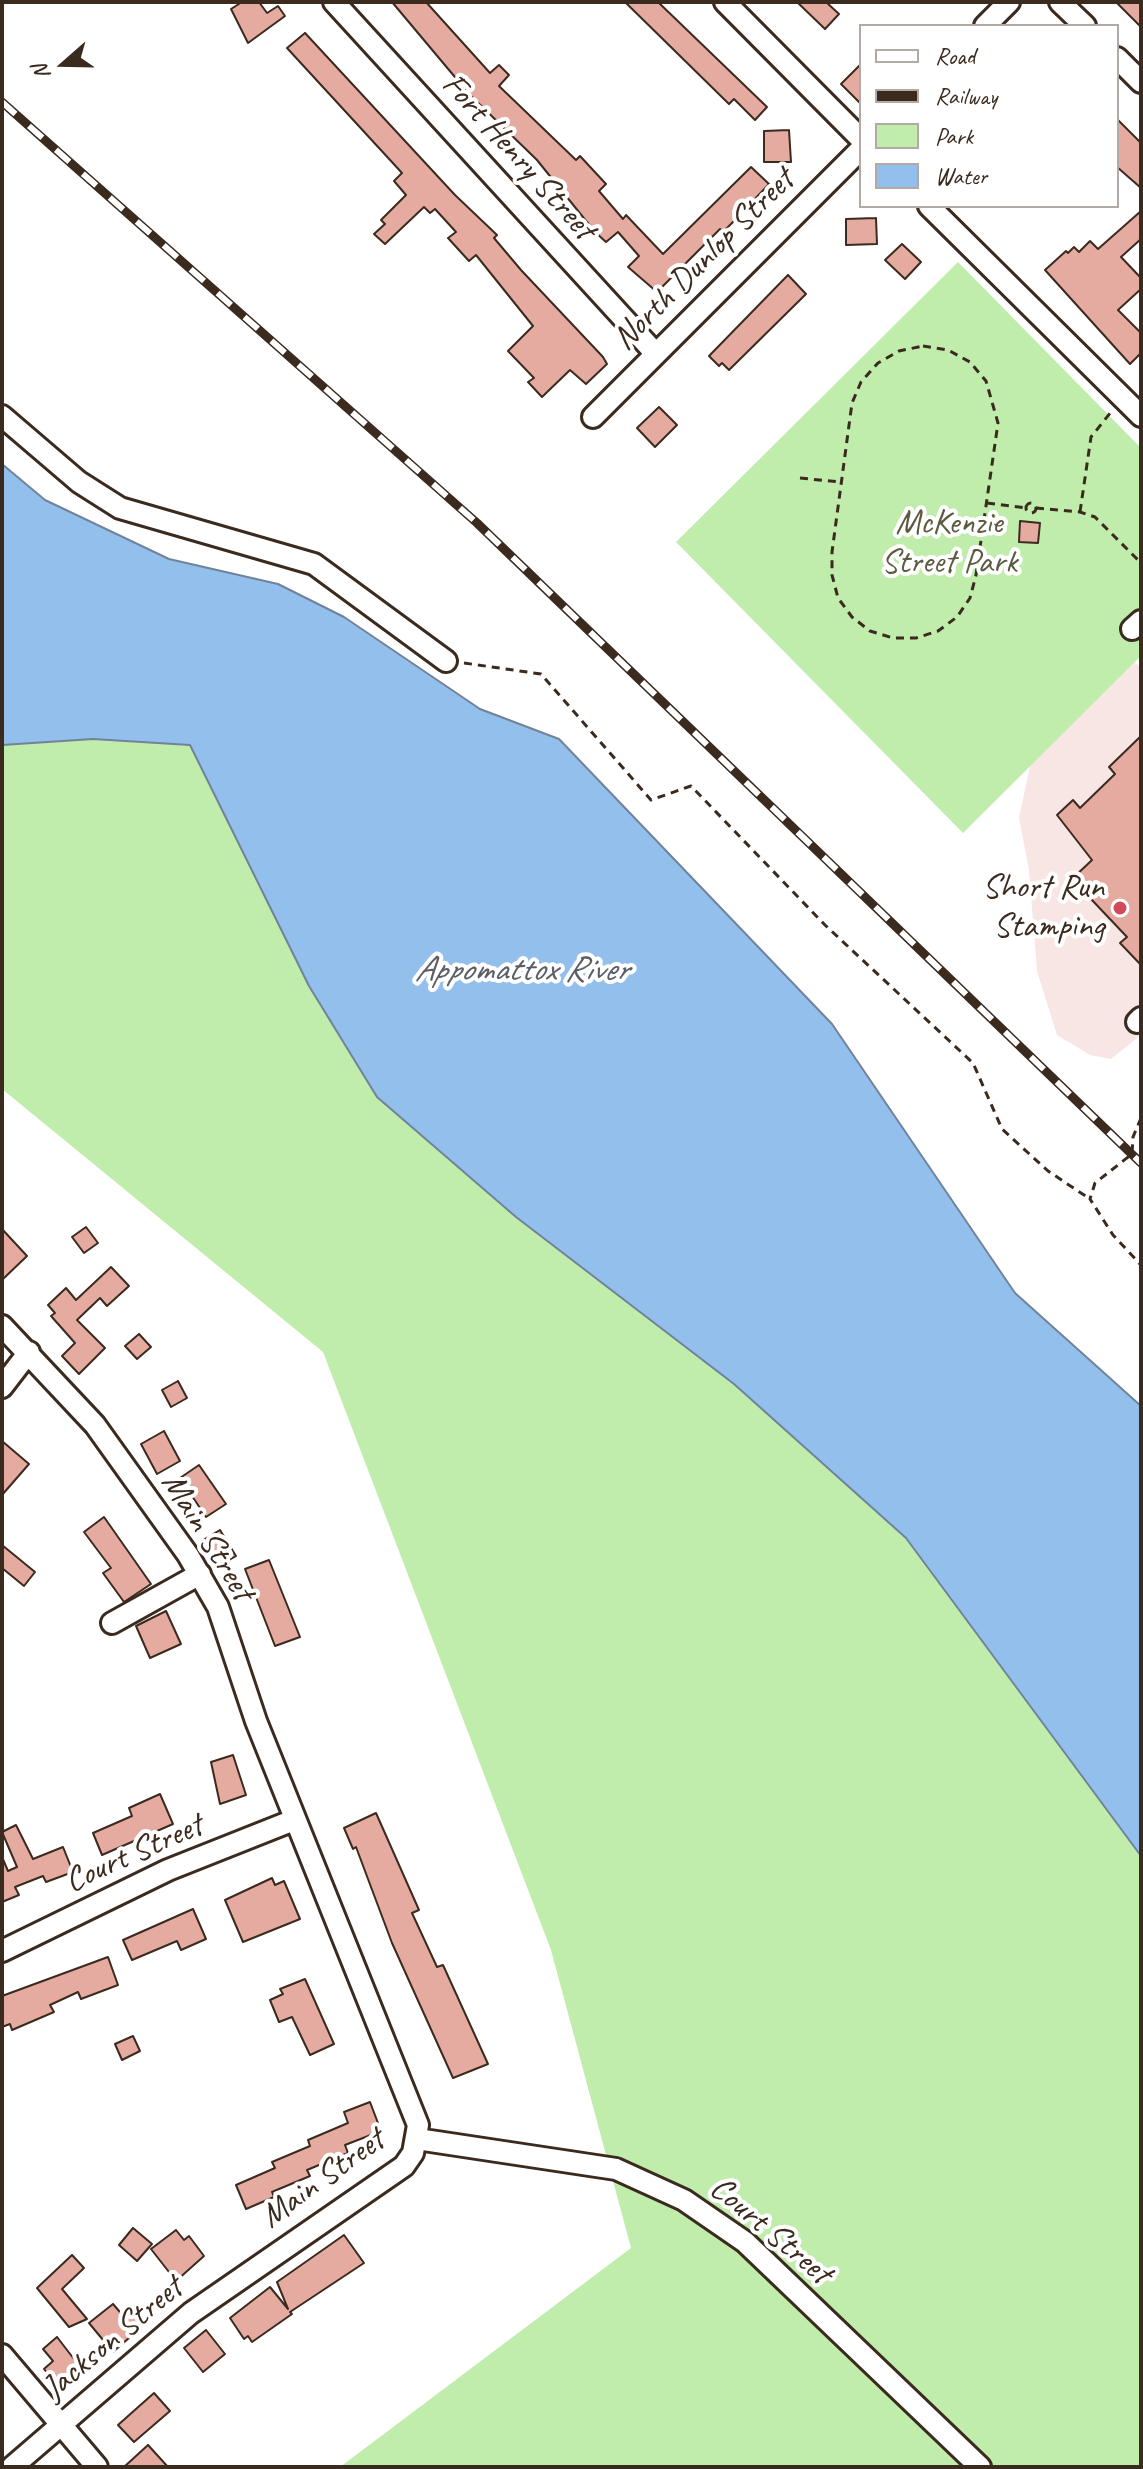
<!DOCTYPE html>
<style>
body{margin:0}
#map{position:relative;width:1143px;height:2469px;overflow:hidden;background:#fff;font-family:Caveat,sans-serif}
canvas{display:block}
.frame{position:absolute;inset:0;border:4px solid #3b2a1e;pointer-events:none}
.legend{position:absolute;left:859px;top:24px;width:260px;height:184px;box-sizing:border-box;background:#fff;border:2px solid #b1aaa5;margin:0;padding:10px 14px;list-style:none;font-size:24px;color:#3b2a1e}
.legend li{display:flex;align-items:center;gap:16px;height:40px}
.legend b{width:40px;border:2px solid #b1aaa5}
.north{position:absolute;left:24px;top:24px;width:80px;height:80px;-webkit-text-stroke:6px #fff;paint-order:stroke;rotate:250deg;font-size:22px;font-weight:700;line-height:32px;text-align:center;color:#3b2a1e}
.north::after{content:'';display:block;margin:auto;width:28px;height:36px;background:#3b2a1e;clip-path:polygon(50% 0,100% 100%,50% 72%,0 100%)}
</style>
<div id="map">
<canvas width="1143" height="2469"></canvas>
<div class="frame"></div>
<ul class="legend">
<li><b style="height:10px;background:#fff"></b>Road</li>
<li><b style="height:10px;background:#3b2a1e"></b>Railway</li>
<li><b style="height:22px;background:#c0edab"></b>Park</li>
<li><b style="height:22px;background:#93bfec"></b>Water</li>
</ul>
<div class="north">N</div>
</div>
<script>
const ctx = document.querySelector('canvas').getContext('2d');
ctx.lineJoin = 'round';
function fillPath(path, color) { ctx.fillStyle = color; ctx.fill(path, 'evenodd'); }
const poly = rows => new Path2D(rows.map(r => 'M' + r).join(''));
function stroke(path, color, width, dash) { ctx.strokeStyle = color; ctx.lineWidth = width; ctx.lineCap = dash ? 'butt' : 'round'; ctx.setLineDash(dash || []); ctx.stroke(path); }
function drawText(font, color, halo, rows, align = 'center') {
  ctx.font = font + ' Caveat,sans-serif'; ctx.lineWidth = 8; ctx.setLineDash([]); ctx.textBaseline = 'middle'; ctx.strokeStyle = halo; ctx.fillStyle = color; for (const [text, x, y, turn = 0] of rows) {
    ctx.save(); ctx.translate(x, y); ctx.rotate((+turn || 0) * Math.PI / 180); ctx.textAlign = isNaN(turn) ? turn : align; if (halo) ctx.strokeText(text, 0, 0); ctx.fillText(text, 0, 0); ctx.restore();
  }
}
const built = poly([
 [1135,662,1141,668,1141,1035,1111,1059,1090,1055,1057,1035,1037,971,1029,870,1019,818,1030,766]
]);
const green = poly([
 [958,262,1141,448,1141,656,963,833,676,542],
 [93,739,190,745,309,985,377,1097,516,1217,734,1384,906,1538,1141,1856,1141,2467,340,2467,631,2248,551,1950,323,1352,2,1089,2,745]
]);
const water = poly([
 [2,464,45,500,169,559,278,584,344,617,480,709,559,739,832,1024,1015,1293,1141,1406,1141,1856,906,1538,734,1384,516,1217,377,1097,309,986,190,745,93,739,2,745,2,464]
]);
const building = poly([
 [242,2,259,2,267,13,278,6,285,16,248,43,231,9,242,2],
 [392,2,426,2,490,73,499,65,509,75,499,86,576,160,580,156,606,184,599,191,623,219,626,215,663,254,751,167,769,184,738,217,723,232,720,229,657,292,628,267,639,256,618,232,606,242,595,232,537,160,470,95,392,2],
 [625,2,658,2,767,107,755,120,734,99,729,104,625,2],
 [797,2,826,2,839,14,825,29,797,2],
 [1116,2,1141,2,1141,27,1116,2],
 [305,33,455,195,497,235,494,238,521,270,603,357,607,364,586,384,570,370,542,397,528,382,534,378,508,351,533,326,476,255,469,261,448,238,456,232,435,209,430,213,424,207,385,244,374,234,385,224,381,220,406,195,394,181,402,173,287,48,305,33],
 [861,64,861,104,841,84,861,64],
 [1117,119,1141,143,1141,188,1117,167,1117,119],
 [789,130,791,162,764,162,764,131,789,130],
 [1141,211,1141,239,1121,257,1141,278,1141,289,1118,310,1141,333,1141,353,1130,364,1045,270,1066,251,1068,253,1074,247,1079,252,1090,241,1098,249,1141,211],
 [876,218,877,244,846,245,846,219,876,218],
 [902,244,921,262,905,279,885,260,902,244],
 [788,275,806,294,729,370,722,363,719,366,709,356,788,275],
 [659,407,677,425,655,447,637,428,659,407],
 [1020,521,1040,523,1038,543,1019,542,1020,521],
 [1141,736,1141,965,1120,943,1127,937,1072,879,1092,860,1057,815,1073,800,1080,808,1115,774,1109,767,1141,736],
 [86,1227,98,1243,84,1253,72,1237,86,1227],
 [2,1229,27,1256,2,1280,2,1229],
 [111,1267,129,1286,107,1306,100,1298,77,1320,105,1348,79,1374,62,1356,75,1343,51,1316,55,1313,48,1305,66,1288,76,1300,111,1267],
 [139,1334,151,1347,137,1359,125,1346,139,1334],
 [178,1381,187,1398,171,1407,162,1390,178,1381],
 [164,1431,180,1461,157,1474,141,1444,164,1431],
 [2,1441,29,1464,2,1495,2,1441],
 [199,1465,226,1504,206,1517,180,1478,199,1465],
 [104,1517,151,1584,124,1602,103,1573,111,1568,84,1532,104,1517],
 [220,1530,236,1556,217,1567,203,1540,220,1530],
 [2,1545,35,1572,24,1586,2,1568,2,1545],
 [269,1560,300,1637,275,1646,245,1569,269,1560],
 [166,1611,181,1644,150,1658,136,1626,166,1611],
 [233,1755,246,1795,220,1804,211,1762,233,1755],
 [160,1794,173,1824,102,1855,93,1833,132,1816,129,1808,160,1794],
 [376,1813,419,1910,412,1913,437,1967,443,1965,488,2064,453,2078,392,1943,356,1847,353,1849,344,1828,376,1813],
 [16,1825,33,1859,63,1847,73,1872,46,1882,43,1876,15,1887,19,1895,2,1902,2,1857,8,1871,17,1867,2,1832,16,1825],
 [272,1878,275,1885,284,1881,300,1919,243,1942,225,1900,272,1878],
 [193,1909,206,1939,181,1950,177,1941,132,1960,123,1940,193,1909],
 [108,1957,118,1985,81,1999,78,1992,50,2005,54,2012,12,2030,10,2024,2,2027,2,1996,108,1957],
 [305,1979,334,2044,310,2055,292,2017,279,2022,270,2000,283,1994,280,1989,305,1979],
 [133,2036,140,2051,122,2060,115,2044,133,2036],
 [370,2102,381,2131,345,2145,348,2153,307,2170,310,2176,272,2192,274,2197,246,2209,236,2185,275,2168,272,2162,310,2146,308,2140,348,2123,344,2112,370,2102],
 [133,2228,152,2244,137,2261,119,2245,133,2228],
 [176,2230,184,2240,189,2236,204,2256,176,2281,151,2249,176,2230],
 [344,2235,364,2263,290,2312,292,2314,252,2342,248,2336,244,2339,230,2318,270,2287,288,2309,277,2282,344,2235],
 [72,2255,84,2268,62,2289,87,2319,69,2327,37,2288,72,2255],
 [113,2304,125,2318,134,2311,145,2324,113,2352,89,2323,113,2304],
 [206,2330,225,2354,203,2372,184,2348,206,2330],
 [57,2337,84,2372,61,2391,44,2369,53,2361,43,2349,57,2337],
 [154,2393,170,2411,134,2442,118,2425,154,2393],
 [148,2445,168,2467,124,2467,148,2445]
]);
const path = poly([
 [923,346,948,350,970,362,986,381,998,423,976,575,970,598,957,617,938,631,916,638,893,638,870,631,852,617,838,598,832,575,832,552,852,403,861,382,878,363,899,351,923,346],
 [800,478,840,482],
 '1026 508a5 5 0 1 1 10 0a5 5 0 1 1-10 0Z',
 [987,503,1026,508],
 [1036,508,1080,512,1095,517,1141,563],
 [1080,512,1091,437,1111,412],
 [464,663,541,674,651,800,691,786,825,925,973,1063,1002,1129,1048,1171,1090,1199],
 [1141,1118,1133,1137,1132,1154,1095,1183,1090,1199,1113,1235,1141,1265]
]);
const minor = poly([
 [334,2,656,354],
 [725,2,861,139],
 [1060,2,1085,26],
 [985,26,1009,2],
 [1117,58,1141,82],
 [929,206,1141,416],
 [2,416,79,482,120,508,314,564,446,661],
 [593,417,861,149],
 [1132,629,1141,621],
 [1137,1022,1141,1018],
 [2,1326,95,1425,188,1555,218,1607,256,1721,418,2125,413,2153,404,2166,191,2313,12,2467],
 [2,1387,29,1352],
 [112,1623,200,1574],
 [2,1951,168,1870,294,1820],
 [417,2139,616,2169,684,2200,745,2242,980,2467],
 [2,2355,97,2467]
]);
const rail = poly([
 [2,102,477,523,1141,1163]
]);
const markers = [
 [1120,908,8,"#d1495b"]
];
const streetNames = [
 ["Fort Henry Street",518,157,48],
 ["North Dunlop Street",704,260,-45],
 ["Main Street",207,1537,58],
 ["Court Street",134,1854,-24],
 ["Main Street",323,2179,-36],
 ["Court Street",770,2231,40],
 ["Jackson Street",113,2339,-40]
];
const parkNames = [
 ["McKenzie",949,524],
 ["Street Park",949,563]
];
const poiNames = [
 ["Short Run",1104,888],
 ["Stamping",1104,927]
];
const waterNames = [
 ["Appomattox River",521,971]
];
fillPath(built, '#f7e6e3');
fillPath(green, '#c0edab');
fillPath(water, '#93bfec');
stroke(water, '#70839a', 2);
fillPath(building, '#e5aba1');
stroke(building, '#3b2a1e', 2);
stroke(minor, '#3b2a1e', 26);
stroke(path, '#3b2a1e', 3, [8, 6]);
stroke(minor, '#fff', 20);
stroke(rail, '#3b2a1e', 9);
stroke(rail, '#fff', 6, [18]);
for (const [x, y, r, color] of markers) { const dot = new Path2D(); dot.arc(x, y, r, 0, 2 * Math.PI); ctx.fillStyle = color; ctx.fill(dot); stroke(dot, '#fff', 3); }
drawText('34px', '#3b2a1e', '#fff', streetNames);
drawText('34px', '#5c5b41', '#fff', parkNames);
drawText('34px', '#3b2a1e', '#fff', poiNames, 'right');
drawText('italic 36px', '#5a5e66', '#fff', waterNames);
</script>
